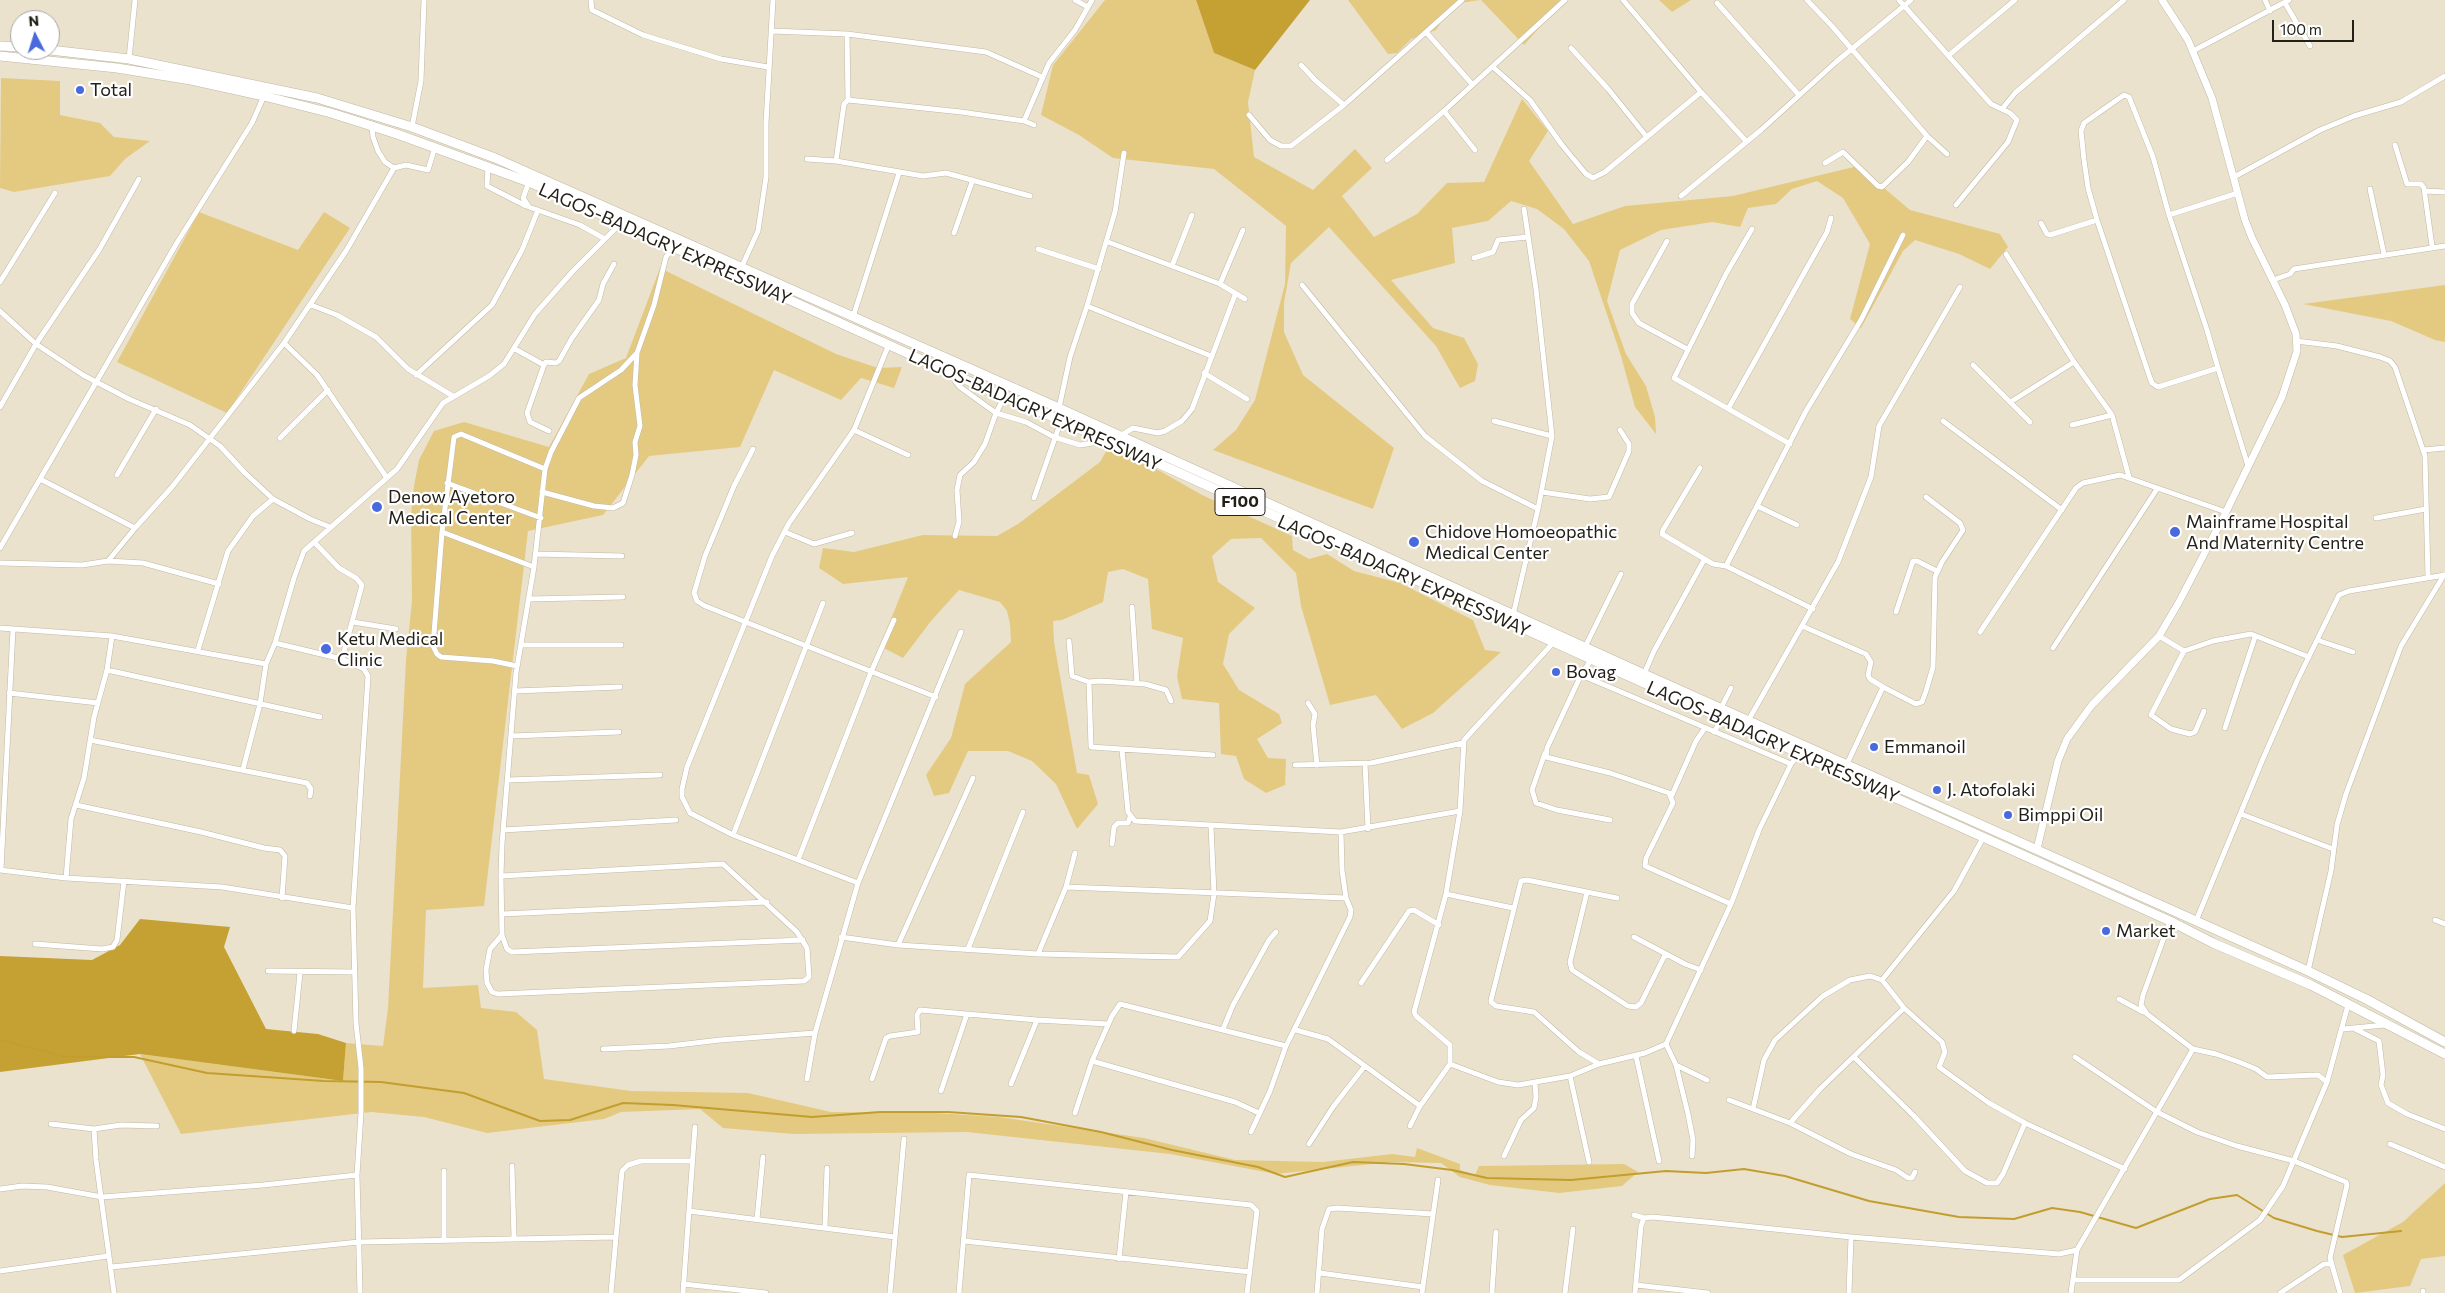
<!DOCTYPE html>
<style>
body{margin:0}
#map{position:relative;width:2445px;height:1293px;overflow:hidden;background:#eae2cd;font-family:Commissioner,sans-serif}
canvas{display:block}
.north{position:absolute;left:10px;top:10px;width:50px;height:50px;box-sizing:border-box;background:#fff;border:1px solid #a7a6a3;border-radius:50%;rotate:355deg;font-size:14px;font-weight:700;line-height:20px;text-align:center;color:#232018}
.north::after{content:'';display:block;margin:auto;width:18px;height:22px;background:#4969dd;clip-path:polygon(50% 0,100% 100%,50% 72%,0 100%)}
.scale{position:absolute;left:2272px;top:20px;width:82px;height:22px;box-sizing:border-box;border:2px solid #232018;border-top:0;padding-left:6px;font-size:15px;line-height:18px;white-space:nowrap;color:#232018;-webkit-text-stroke:4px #fff;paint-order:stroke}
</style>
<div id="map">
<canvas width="2445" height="1293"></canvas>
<div class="north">N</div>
<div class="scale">100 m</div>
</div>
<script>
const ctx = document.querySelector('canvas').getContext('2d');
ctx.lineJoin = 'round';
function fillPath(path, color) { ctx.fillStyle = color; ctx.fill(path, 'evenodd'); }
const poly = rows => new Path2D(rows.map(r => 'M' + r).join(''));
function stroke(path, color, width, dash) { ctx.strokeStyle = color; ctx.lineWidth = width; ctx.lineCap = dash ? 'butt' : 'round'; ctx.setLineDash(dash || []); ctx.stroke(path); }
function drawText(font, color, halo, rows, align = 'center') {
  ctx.font = font + ' Commissioner,sans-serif'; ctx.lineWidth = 4.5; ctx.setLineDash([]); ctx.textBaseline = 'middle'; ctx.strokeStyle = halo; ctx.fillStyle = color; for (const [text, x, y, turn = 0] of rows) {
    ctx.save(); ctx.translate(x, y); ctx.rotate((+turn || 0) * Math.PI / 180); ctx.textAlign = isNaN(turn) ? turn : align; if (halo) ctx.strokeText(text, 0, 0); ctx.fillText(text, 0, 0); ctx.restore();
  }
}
const green = poly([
 [1105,0,1196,0,1214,53,1255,70,1248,102,1254,157,1313,190,1355,149,1372,168,1342,196,1374,237,1417,214,1447,183,1484,182,1522,99,1548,131,1529,161,1573,224,1625,206,1733,196,1858,166,1910,210,2000,234,2008,247,1990,269,1959,254,1915,240,1903,251,1861,328,1850,319,1870,244,1843,198,1817,181,1792,189,1776,204,1748,208,1740,227,1712,222,1661,230,1620,250,1607,301,1626,354,1646,386,1655,417,1656,434,1635,407,1621,356,1589,261,1564,229,1537,209,1511,201,1488,221,1452,228,1455,263,1391,280,1433,328,1464,338,1478,364,1475,381,1460,388,1436,346,1329,227,1291,263,1284,303,1284,332,1303,375,1394,448,1373,509,1213,450,1236,430,1255,400,1285,284,1286,226,1214,169,1113,158,1079,135,1041,115,1053,65],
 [1348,0,1480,0,1453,4,1436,30,1411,39,1397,53,1388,54],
 [1481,0,1564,0,1524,45],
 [1659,0,1691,0,1672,12],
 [1,78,60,81,60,115,100,123,114,137,150,141,125,159,110,176,14,192,0,188],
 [199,212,298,250,324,212,350,228,227,413,117,362],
 [660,268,836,354,878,368,902,367,894,388,861,378,841,400,774,370,740,447,649,456,603,515,528,531,484,906,426,910,423,988,478,985,481,1008,516,1012,537,1030,544,1079,631,1091,748,1093,831,1112,935,1113,999,1117,1144,1138,1235,1160,1323,1162,1392,1154,1415,1157,1417,1148,1460,1164,1460,1170,1475,1175,1479,1166,1624,1164,1638,1172,1622,1186,1559,1193,1490,1185,1460,1177,1441,1163,1391,1162,1276,1174,1170,1154,967,1132,793,1134,723,1128,700,1109,621,1112,604,1119,487,1133,424,1117,371,1112,181,1134,140,1054,343,1081,346,1043,383,1046,388,1008,406,660,412,601,411,514,414,486,419,460,434,431,464,422,549,447,589,374,626,358],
 [2445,285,2445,342,2435,340,2391,321,2303,304],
 [1111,443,1202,495,1292,536,1293,550,1309,559,1327,554,1354,571,1400,583,1473,620,1485,650,1501,652,1433,713,1402,729,1376,695,1330,705,1301,606,1296,573,1261,538,1231,539,1212,556,1218,582,1255,608,1229,634,1223,664,1239,690,1279,714,1282,723,1257,739,1268,758,1286,759,1285,785,1266,793,1244,779,1236,756,1221,754,1219,703,1182,699,1177,676,1183,638,1152,629,1148,579,1123,569,1108,572,1103,602,1062,620,1053,621,1054,642,1077,773,1089,775,1098,804,1077,829,1056,784,1032,761,1008,751,968,751,949,793,934,796,926,775,951,738,965,684,1011,642,1010,624,1007,611,1000,602,959,590,931,621,903,658,880,646,908,577,843,584,819,568,823,548,854,552,923,535,997,536,1018,524,1100,462],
 [2445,1183,2445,1256,2421,1259,2410,1286,2355,1293,2343,1255,2403,1222]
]);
const forest = poly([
 [1196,0,1310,0,1255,70,1214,53],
 [140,919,230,927,224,947,266,1029,318,1034,346,1043,343,1081,140,1054,0,1072,0,956,92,960,120,945]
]);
const stream = poly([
 [0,1040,66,1057,134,1057,207,1073,324,1081,381,1082,464,1093,540,1121,570,1120,623,1103,673,1105,812,1117,880,1112,948,1112,1021,1117,1101,1132,1172,1150,1258,1167,1285,1177,1353,1162,1404,1164,1452,1170,1487,1178,1571,1180,1666,1171,1706,1173,1744,1169,1785,1176,1869,1201,1959,1217,2014,1219,2052,1208,2080,1212,2136,1228,2210,1199,2237,1195,2274,1218,2317,1231,2342,1237,2401,1231]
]);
const street = poly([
 [591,0,592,10,643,35,721,59,768,67],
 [1075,0,1088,7],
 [1623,0,1701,92,1746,141],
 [1807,0,1831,25,1927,136],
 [1899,0,1991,104,2010,113,2017,120,2008,142,1956,205],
 [2265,0,2270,11],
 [1717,3,1799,95],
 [2285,3,2310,46],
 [772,31,847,34,986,52,1042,77],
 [1426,32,1462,0],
 [847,34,848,100],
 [1571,48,1609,90,1646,136],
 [2193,51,2289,0],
 [1949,55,2015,0],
 [129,59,135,0],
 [1301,65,1316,81,1344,105],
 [1493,67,1530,100,1562,145,1586,174,1593,178,1605,172,1701,92],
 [2002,109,2015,93,2124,0],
 [1444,111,1475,150],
 [1249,115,1270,140,1281,146,1291,146,1344,105,1426,32,1472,84],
 [1024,121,1049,63,1075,30,1092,0],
 [372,126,373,137,378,151,385,162,394,168],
 [412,127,421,81,424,0],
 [2395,145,2407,184,2421,184,2424,188,2432,246],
 [807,159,836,161,923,176,946,173,1030,196],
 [1387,160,1444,111,1565,0],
 [836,161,844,104,848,100,961,112,1024,121,1034,125],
 [1825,163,1843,152,1878,186,1882,187,1908,162,1927,136,1947,154],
 [488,167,487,186,526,206],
 [2234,177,2320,130,2354,116,2401,102,2445,76],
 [529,182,523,198,529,207,580,225,605,239],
 [2370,189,2384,254],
 [2425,191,2445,192],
 [1681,196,1761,130,1836,62,1911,0],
 [2169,215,2238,193],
 [2041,223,2047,234,2050,235,2097,220],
 [1752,229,1726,274,1674,378,1790,444],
 [954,233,972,182],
 [1667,241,1632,304,1632,313,1639,323,1687,349],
 [1108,242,1220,284,1245,299],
 [1038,249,1099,269],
 [2006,254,2074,362,2112,415,2129,477],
 [1474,258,1493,252,1498,240,1528,237],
 [1172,266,1192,215],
 [737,277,758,231,766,177,766,123,773,0],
 [2273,280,2290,274,2294,269,2445,246],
 [0,282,55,193],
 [1220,284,1243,230],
 [1302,285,1425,436,1482,481,1538,509],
 [311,305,337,315,376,337,408,369,453,396],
 [1087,306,1211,356],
 [0,311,36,344,83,375,129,399,190,425,220,446,245,473,273,499,310,519,330,527],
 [853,317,899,173],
 [2296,341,2337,346,2380,357,2390,361,2395,367,2425,456,2428,577],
 [284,343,317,375,387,478],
 [515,349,544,365],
 [1973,365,2030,422],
 [2218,368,2158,387,2152,383,2150,378,2097,220,2088,188,2084,160,2081,131,2084,123,2124,95,2129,97,2153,157,2169,215,2207,330,2218,368,2248,466],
 [1204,373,1247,399],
 [955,374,955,381,960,387,996,413,1026,422,1054,437,1080,445,1099,442,1102,438],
 [416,375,492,305,522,250,538,210],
 [2012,401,2074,362],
 [0,407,36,344,99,250,139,179],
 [1059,408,1070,357,1087,306,1115,212,1124,153],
 [1728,409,1827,232,1831,218],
 [1494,421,1552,436],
 [1943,421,2062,510],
 [2072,425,2112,415],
 [854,430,908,455],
 [549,431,530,422,527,413,544,365,546,362,556,363,559,361,572,338,599,300,603,284,614,264],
 [1120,436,1133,428,1158,433,1165,431,1182,421,1192,409,1235,295],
 [280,438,328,390],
 [753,449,734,486,705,556,694,593,697,601,705,606,936,697],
 [2423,450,2445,448],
 [1700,468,1663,530,1662,534,1713,564,1726,566,1813,609],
 [117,475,156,409],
 [40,479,135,528],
 [447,483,541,518],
 [542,492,594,506,613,508,623,503,632,475,636,455,635,442,640,426,635,385,637,353,654,305,666,257,673,248],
 [1542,492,1590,499,1609,497,1629,451,1629,444,1620,430],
 [1034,498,1061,421],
 [1757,506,1797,525],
 [2376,518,2426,509],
 [442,532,534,567],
 [785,532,814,544,852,533],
 [955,536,959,522,957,490,960,475,974,462,985,444,996,413,1005,396],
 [314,542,339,568,356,578,362,585,342,659],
 [0,548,178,241,252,123,264,96],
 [535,554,622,556],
 [108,561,135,528,172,487,284,343,346,251,394,168,406,165,428,170,435,147],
 [0,563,82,565,108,561,143,563,219,584],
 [1726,566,1806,411,1861,320,1903,235],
 [528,599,623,597],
 [1132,607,1137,683],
 [1896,612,1913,561,1917,561,1937,571],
 [1513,615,1538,509,1552,436,1536,289,1524,209],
 [353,622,396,629],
 [1802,626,1866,654,1871,662,1868,675,1870,679,1883,687],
 [0,628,112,636,266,664,275,643,342,659,364,669,368,676,353,908,356,1023,361,1068,361,1113,357,1175,360,1293],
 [1980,632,2076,488,2083,483,2120,475,2226,512],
 [2159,636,2184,651,2213,641,2251,634,2309,657],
 [2317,640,2353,652],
 [1069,641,1072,676,1089,682],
 [275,643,294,578,304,551,397,469,443,403,489,376,504,364,535,314,573,271,620,224],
 [1553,643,1464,740,1460,811,1446,894,1414,1012,1416,1016,1450,1045,1450,1064,1498,1082,1518,1085,1570,1076,1599,1064,1645,1053,1666,1044,1731,904,1759,830,1791,764,1799,754],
 [521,645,621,645],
 [1585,647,1621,574],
 [2053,648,2157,489],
 [198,650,228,551,253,516,273,499],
 [2184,651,2151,715,2171,729,2190,734,2195,732,2204,711],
 [1591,660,1581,675,1547,748,1546,757,1610,773,1669,793,1673,803,1646,858,1645,866,1731,904],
 [517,666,493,661,441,657,437,654,433,646,442,532,454,437,461,434,545,469],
 [107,670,320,717],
 [1644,674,1654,651,1704,560],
 [1581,675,1791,764],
 [515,691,620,687],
 [9,693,98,703],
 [1171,701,1166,690,1145,684,1100,681,1089,682,1091,747,1213,755],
 [1308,703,1315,714,1313,725,1317,765],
 [1721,708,1731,688],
 [1748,721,1838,562,1871,477,1879,426,1960,287],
 [2225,728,2255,637],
 [1714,732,1722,719],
 [511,736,619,732],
 [90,740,307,783,311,789,310,796],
 [1122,750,1128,812,1135,821,1341,832,1460,811],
 [1545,753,1532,790,1536,803,1557,810,1610,820],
 [1365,763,1368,829],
 [1847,764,1883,687,1916,704,1922,702,1926,691,1933,667,1935,577,1942,562,1963,530,1960,523,1926,497],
 [1295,765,1371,763,1463,743],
 [243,769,260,704,266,664],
 [508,780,660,775],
 [1672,795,1696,741,1705,728],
 [76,805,201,832,264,848,280,850,285,856,282,898],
 [2241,814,2333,849],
 [503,830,676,820],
 [733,835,823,603],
 [1112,844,1114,827,1118,823,1128,823,1130,817],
 [798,860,871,672,894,620],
 [0,870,66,878,222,887,353,908],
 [1,870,13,629],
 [501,876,723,864,797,932,807,948,809,977,804,981,498,994,492,992,487,983,486,970,490,949,502,935,501,876,502,844,516,673,534,567,545,469,551,452,579,398,621,370,637,353],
 [66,878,71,819,84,778,94,717,107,670,112,636],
 [858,883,733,835,690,813,682,797,682,789,687,767,772,556,789,523,854,430,889,344],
 [1066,887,1075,853],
 [1587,892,1570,962,1572,970,1628,1006,1636,1007,1641,1003,1665,955],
 [1446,894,1513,908],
 [502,914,767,902],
 [2435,920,2445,924],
 [2170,921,2143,995,2141,1005,2147,1014,2193,1049,2216,1054,2239,1062,2256,1069,2267,1077,2318,1075,2327,1082],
 [2196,921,2262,761,2297,681,2339,595,2349,591,2445,575],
 [502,935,507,949,512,952,803,940],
 [841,937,898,945,1038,954,1178,957,1210,921,1214,894,1211,826],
 [1634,937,1685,964,1701,970],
 [35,944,102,949,113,947,117,940,124,881],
 [898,945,973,778],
 [968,949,1023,812],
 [1038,954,1066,887,1346,898],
 [268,971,354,972],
 [2308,971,2331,871,2337,825,2346,794,2401,646,2444,575],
 [1882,980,1954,891,1983,838],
 [1361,983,1409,911,1414,910,1439,925],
 [2119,999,2143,1012],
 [1223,1029,1233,1005,1269,940,1276,932],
 [2343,1029,2385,1025],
 [2355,1029,2379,1041,2383,1075,2381,1085,2388,1103,2407,1114,2445,1129],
 [1296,1030,1328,1039,1420,1106,1450,1064],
 [294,1031,300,973],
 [1666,1044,1676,1065,1688,1114,1693,1140,1692,1156],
 [603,1049,669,1046,720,1040,815,1033],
 [1636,1056,1659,1161],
 [1854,1057,1914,1116,1965,1171,1987,1183,1997,1183,2003,1174,2025,1123],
 [2075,1057,2157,1112,2197,1132,2237,1146,2294,1161,2346,1182,2347,1185,2330,1258,2340,1293],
 [1092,1061,1235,1102,1259,1113],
 [1599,1064,1579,1052,1534,1012,1496,1006,1491,1002,1491,1000,1521,881,1527,880,1617,898],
 [1676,1065,1707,1080],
 [1570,1076,1589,1162],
 [807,1079,815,1033,858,883,961,632],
 [872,1079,886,1038,890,1036,918,1032,917,1015,920,1010,1037,1020,1108,1024],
 [1011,1084,1037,1020],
 [941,1091,967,1014],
 [1729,1100,1790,1123,1851,1154,1896,1170,1908,1178,1912,1178,1915,1172],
 [1753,1109,1764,1060,1775,1040,1823,996,1850,980,1870,976,1882,980,1904,1008,1942,1042,1945,1052,1939,1067,1989,1103,2025,1123,2125,1169],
 [1075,1113,1092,1061,1112,1016,1120,1004,1286,1046],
 [1790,1123,1820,1089,1904,1008],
 [51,1124,94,1129,121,1125,157,1126],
 [1410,1126,1420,1106],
 [94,1129,96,1160,114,1293],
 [1251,1132,1270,1091,1286,1046,1350,917,1351,910,1346,898,1342,870,1341,832],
 [1309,1144,1333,1107,1364,1067],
 [2390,1144,2445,1167],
 [1504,1156,1521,1120,1534,1108,1536,1097,1535,1083],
 [512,1166,514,1238],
 [0,1189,22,1186,47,1187,102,1197,263,1185,357,1175],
 [689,1211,895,1237],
 [1634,1215,1644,1218,1652,1217,1716,1223,1851,1237,2047,1253,2059,1254,2077,1250],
 [757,1219,763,1157],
 [825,1227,827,1168],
 [444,1239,444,1171],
 [964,1241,1250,1272],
 [1119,1259,1126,1192],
 [111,1267,359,1242,616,1237],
 [0,1271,108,1256],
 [1320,1273,1423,1287],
 [2074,1280,2179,1280,2260,1220,2283,1186,2327,1082,2348,1005],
 [683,1284,766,1293],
 [1636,1285,1708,1293],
 [2423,1291,2423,1293],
 [611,1293,622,1171,628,1165,641,1161,691,1161],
 [683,1293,695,1127],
 [890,1293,904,1139],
 [959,1293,969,1175,1251,1205,1257,1211,1247,1293],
 [1317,1293,1322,1229,1329,1209,1337,1208,1433,1214],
 [1422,1293,1438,1180],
 [1492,1293,1496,1232],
 [1565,1293,1573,1229],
 [1635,1293,1641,1226,1644,1218],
 [1849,1293,1851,1237],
 [2071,1293,2077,1250,2193,1049],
 [2280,1293,2324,1264,2330,1264]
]);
const secondary = poly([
 [2037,849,2058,761,2067,739,2091,706,2159,636,2179,602,2226,512,2282,397,2297,351,2296,334,2285,305,2252,238,2245,220,2212,98,2188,40,2162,0]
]);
const highway = poly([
 [0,46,20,47],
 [50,50,129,59,317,98,412,127,495,158,1059,408,1644,674,2308,971,2366,999,2445,1042],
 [0,56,117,68,191,80,264,96,331,113,397,134,529,182,973,383,1102,438,1814,760,1870,788,1898,799,2170,921,2213,943,2311,985,2445,1054]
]);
const markers = [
 [80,90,5,"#4969dd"],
 [377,507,6,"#4969dd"],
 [2175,532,6,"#4969dd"],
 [1414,542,6,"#4969dd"],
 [326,649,6,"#4969dd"],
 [1556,672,5,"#4969dd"],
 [1874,747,5,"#4969dd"],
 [1937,790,5,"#4969dd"],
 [2008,815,5,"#4969dd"],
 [2106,931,5,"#4969dd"]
];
const shields = [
 [1240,502,50]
];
const shieldNames = [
 ["F100",1240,502]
];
const poiNames = [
 ["Total",90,90],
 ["Denow Ayetoro",388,497],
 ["Medical Center",388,518],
 ["Mainframe Hospital",2186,522],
 ["And Maternity Centre",2186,543],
 ["Chidove Homoeopathic",1425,532],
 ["Medical Center",1425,553],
 ["Ketu Medical",337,639],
 ["Clinic",337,660],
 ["Bovag",1566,672],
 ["Emmanoil",1884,747],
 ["J. Atofolaki",1947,790],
 ["Bimppi Oil",2018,815],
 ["Market",2116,931]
];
const streetNames = [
 ["LAGOS-BADAGRY EXPRESSWAY",665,244,24],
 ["LAGOS-BADAGRY EXPRESSWAY",1035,410,24],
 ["LAGOS-BADAGRY EXPRESSWAY",1404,576,24],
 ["LAGOS-BADAGRY EXPRESSWAY",1773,742,24]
];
fillPath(green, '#e4ca81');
fillPath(forest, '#c5a133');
stroke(stream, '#c29e2f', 2);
stroke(street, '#c0b8a4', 6);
stroke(secondary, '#c0b8a4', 8);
stroke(highway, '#c0b8a4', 10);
stroke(street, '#fff', 5);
stroke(secondary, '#fff', 7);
stroke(highway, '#fff', 9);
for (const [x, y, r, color] of markers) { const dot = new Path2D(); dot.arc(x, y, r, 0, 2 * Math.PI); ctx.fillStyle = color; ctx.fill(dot); stroke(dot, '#fff', 2); }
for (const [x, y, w] of shields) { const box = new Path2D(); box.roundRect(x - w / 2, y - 13.5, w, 27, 4); ctx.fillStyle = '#fff'; ctx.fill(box); stroke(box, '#232018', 1); }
drawText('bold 16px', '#232018', null, shieldNames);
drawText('18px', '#232018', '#fff', poiNames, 'left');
drawText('18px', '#232018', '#fff', streetNames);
</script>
